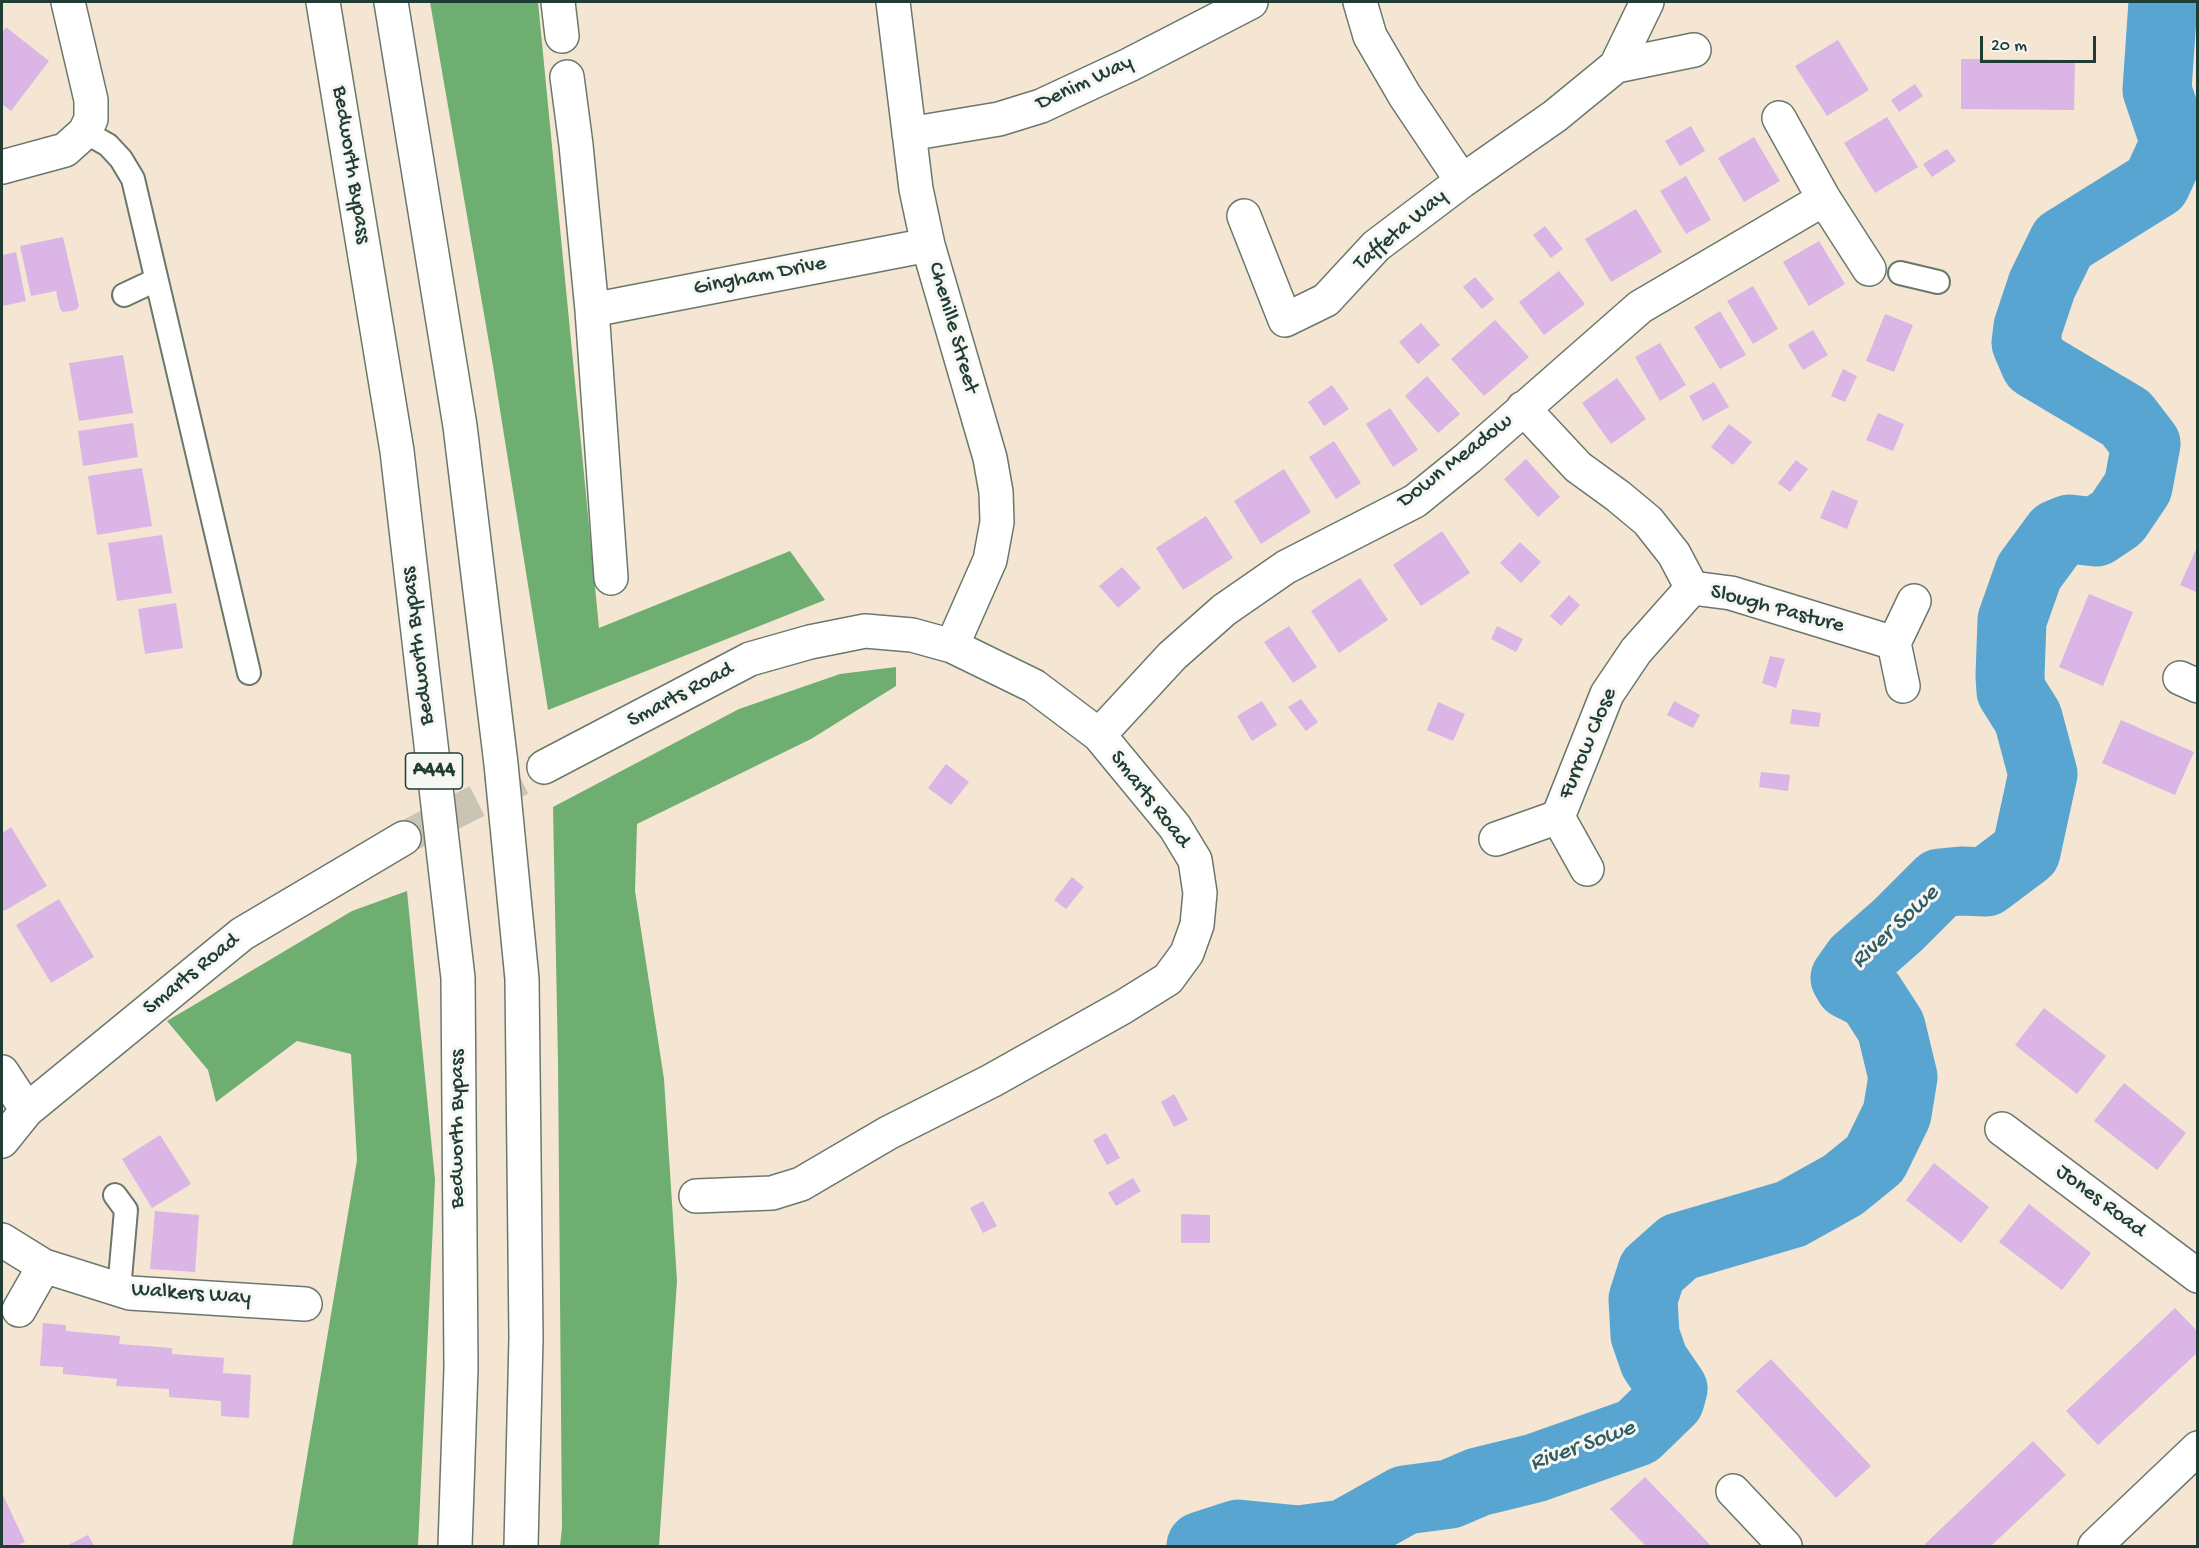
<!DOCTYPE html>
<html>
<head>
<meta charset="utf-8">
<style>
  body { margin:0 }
  #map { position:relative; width:2199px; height:1548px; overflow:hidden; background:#f4e6d3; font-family:"Gochi Hand",sans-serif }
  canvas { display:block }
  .frame { position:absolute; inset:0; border:3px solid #1f3d34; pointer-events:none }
  .scale { position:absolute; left:1980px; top:36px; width:116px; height:27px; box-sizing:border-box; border:3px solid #1f3d34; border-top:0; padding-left:8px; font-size:18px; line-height:21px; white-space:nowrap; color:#1f3d34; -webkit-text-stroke:4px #f6f6f2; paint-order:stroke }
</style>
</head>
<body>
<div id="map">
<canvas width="2199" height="1548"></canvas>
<div class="frame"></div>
<div class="scale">20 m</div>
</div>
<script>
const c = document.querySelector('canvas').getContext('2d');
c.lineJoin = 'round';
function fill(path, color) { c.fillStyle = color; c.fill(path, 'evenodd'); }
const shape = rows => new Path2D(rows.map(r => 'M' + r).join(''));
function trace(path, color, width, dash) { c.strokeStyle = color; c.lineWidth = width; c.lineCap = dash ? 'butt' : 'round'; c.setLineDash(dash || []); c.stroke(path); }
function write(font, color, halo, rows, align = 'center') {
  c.font = font + ' "Gochi Hand",sans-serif'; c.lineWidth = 6; c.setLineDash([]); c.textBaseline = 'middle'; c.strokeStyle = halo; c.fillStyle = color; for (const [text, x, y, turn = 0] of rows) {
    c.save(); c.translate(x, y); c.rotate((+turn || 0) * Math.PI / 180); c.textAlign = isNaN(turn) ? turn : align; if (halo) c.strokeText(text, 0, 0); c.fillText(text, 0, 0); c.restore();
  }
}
fill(shape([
  [430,2,538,2,599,628,790,551,825,600,548,710,493,366],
  [896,667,896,686,811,739,637,824,635,891,664,1079,677,1281,659,1546,560,1546,562,1528,558,1062,553,807,739,709,840,674],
  [407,891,435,1180,418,1546,292,1546,357,1160,351,1054,297,1041,216,1102,208,1070,167,1021,352,911]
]), '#6eae70');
trace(shape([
  [1201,1546,1238,1534,1299,1540,1344,1534,1405,1500,1450,1494,1478,1482,1535,1468,1637,1432,1670,1400,1673,1389,1654,1361,1645,1335,1643,1299,1652,1271,1679,1247,1791,1214,1843,1185,1875,1159,1897,1114,1903,1077,1891,1027,1871,996,1849,985,1845,978,1857,961,1898,925,1940,883,1961,881,1986,882,2026,852,2043,774,2028,718,2011,691,2010,676,2012,620,2029,572,2057,534,2069,529,2096,532,2117,518,2138,487,2146,444,2126,418,2035,364,2026,343,2028,327,2042,285,2063,242,2156,184,2175,143,2157,90,2163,2]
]), '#58a5d1', 69);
fill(shape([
  [6,27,49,61,11,111,2,104,2,33],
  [1838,40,1869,90,1827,116,1795,66],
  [1961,59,2075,60,2074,110,1961,109],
  [1915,84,1923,96,1899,112,1891,100],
  [1887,117,1918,167,1875,193,1844,143],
  [1691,126,1705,151,1680,166,1665,141],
  [1754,137,1780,181,1744,202,1718,158],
  [1947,149,1956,161,1932,177,1923,164],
  [1686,176,1711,220,1686,234,1660,191],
  [1636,209,1662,252,1611,282,1585,239],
  [1545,226,1563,249,1551,258,1533,235],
  [63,237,79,306,76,310,63,312,60,309,56,291,31,296,20,246],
  [1819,241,1845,284,1809,306,1783,262],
  [16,252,26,301,2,306,2,255],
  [1559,271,1585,304,1544,335,1519,302],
  [1475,277,1494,299,1482,309,1463,287],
  [1753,286,1778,329,1753,344,1727,301],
  [1720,311,1746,355,1720,369,1694,327],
  [1885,314,1913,325,1894,372,1866,361],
  [1495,320,1529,357,1484,396,1451,359],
  [1421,323,1440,345,1418,364,1399,342],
  [1813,330,1828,355,1803,370,1788,345],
  [1660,343,1686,385,1660,401,1635,357],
  [123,355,133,413,79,421,69,363],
  [1843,369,1857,376,1845,402,1831,396],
  [1427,376,1460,414,1438,433,1405,396],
  [1617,378,1646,419,1611,444,1582,403],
  [1714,382,1729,407,1703,421,1689,396],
  [1332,385,1349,409,1324,426,1308,402],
  [1390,408,1418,450,1393,467,1366,424],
  [1878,413,1904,424,1893,451,1866,440],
  [133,423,138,457,83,466,78,431],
  [1729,424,1752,442,1733,465,1711,447],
  [1334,441,1361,483,1336,499,1309,457],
  [1526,459,1560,497,1538,517,1504,479],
  [1796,460,1808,469,1790,492,1778,483],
  [142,468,152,526,97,535,88,476],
  [1284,469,1311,512,1261,544,1234,501],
  [1832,490,1858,501,1847,529,1820,518],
  [1206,516,1233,558,1183,590,1156,548],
  [1442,531,1470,573,1421,606,1393,565],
  [162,535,172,593,117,601,108,543],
  [1520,542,1541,562,1521,583,1500,563],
  [2198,545,2198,593,2180,585],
  [1122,567,1141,588,1118,608,1099,586],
  [1360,578,1388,620,1339,653,1311,611],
  [2089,594,2133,612,2103,686,2059,667],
  [1569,595,1580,605,1561,626,1550,616],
  [176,603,183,648,145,654,138,609],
  [1289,626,1317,667,1293,683,1264,642],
  [1497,626,1523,639,1516,652,1491,639],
  [1770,656,1785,659,1776,688,1762,683],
  [1301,699,1318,722,1306,731,1288,707],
  [1262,701,1277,725,1252,741,1237,716],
  [1674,701,1700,715,1693,728,1667,715],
  [1438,702,1465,714,1453,741,1427,730],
  [1792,709,1821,713,1819,727,1790,724],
  [2121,720,2194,752,2175,795,2102,763],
  [946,764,969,782,951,805,928,788],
  [1761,772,1790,775,1788,791,1759,787],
  [11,827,47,886,4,911,2,908,2,833],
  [1072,877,1084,887,1066,909,1054,900],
  [59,899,94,957,51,983,16,925],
  [2044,1008,2106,1056,2077,1094,2015,1045],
  [2124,1083,2186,1133,2157,1170,2094,1121],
  [1174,1094,1188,1120,1174,1127,1161,1102],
  [1106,1133,1120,1158,1107,1165,1093,1140],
  [160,1135,191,1184,152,1208,122,1159],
  [1934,1163,1989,1207,1961,1243,1906,1200],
  [1133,1178,1141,1191,1116,1206,1108,1193],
  [983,1201,997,1226,983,1233,970,1208],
  [2029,1204,2091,1253,2062,1290,1999,1242],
  [155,1211,199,1215,195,1272,150,1269],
  [1181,1214,1210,1215,1210,1243,1181,1243],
  [2175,1308,2198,1332,2198,1352,2098,1445,2066,1411],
  [43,1323,66,1325,66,1331,120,1336,119,1344,172,1348,172,1354,224,1358,223,1373,251,1375,249,1418,221,1416,221,1401,169,1397,169,1389,116,1386,117,1379,63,1374,63,1367,40,1366],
  [1771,1359,1871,1466,1836,1498,1736,1391],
  [2033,1441,2066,1475,1991,1546,1927,1546,1925,1544],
  [1645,1477,1697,1531,1711,1546,1646,1546,1635,1535,1610,1509],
  [2,1493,25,1542,16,1546,2,1546],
  [88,1535,94,1546,66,1546]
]), '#dab5e5');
trace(shape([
  [404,838,544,767]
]), '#c9c4b3', 33, [33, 16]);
const service = shape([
  [85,132,108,145,121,159,133,179,249,673],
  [1900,273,1938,282],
  [124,295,156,280],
  [115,1195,126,1210,119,1290]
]);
const minor = shape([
  [558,2,562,36],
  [893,2,916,189,928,245,990,458,996,492,997,522,990,560,952,646],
  [1360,2,1370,36,1405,96,1462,181],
  [1616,66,1694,50],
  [567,77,576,145,592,310,611,578],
  [1779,118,1824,199,1869,269],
  [909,134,999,119,1041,106,1129,65,1251,2],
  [2,167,65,150,85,132,91,119,91,100,68,2],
  [1244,216,1285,320,1326,300,1376,246,1462,181,1555,116,1616,66,1647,2],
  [592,310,928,245],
  [1523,408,1578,467,1618,496,1648,521,1674,554,1692,588,1731,593,1894,643],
  [2180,678,2198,686],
  [1903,686,1894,643,1914,601],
  [1099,735,1172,656,1224,610,1286,567,1415,501,1468,458,1640,307,1824,199],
  [544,767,750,659,810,642,865,631,912,635,952,646,1034,686,1099,735,1175,827,1195,860,1200,893,1197,925,1187,953,1168,979,1123,1007,991,1081,888,1133,801,1184,772,1193,696,1196],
  [1496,839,1558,817],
  [1587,869,1558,817,1607,694,1636,651,1692,588],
  [2,1072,27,1110],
  [2002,1129,2198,1276],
  [2,1141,27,1110,242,934,404,838],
  [2,1240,44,1266,130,1293,305,1304],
  [19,1310,44,1266],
  [1733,1491,1785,1546],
  [2095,1546,2198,1448]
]);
const trunk = shape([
  [323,2,397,451,458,978,461,1368,455,1546],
  [391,2,460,426,501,764,522,979,526,1338,521,1546]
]);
trace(service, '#6a786c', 26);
trace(minor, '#6a786c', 36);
trace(trunk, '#6a786c', 36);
trace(service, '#fff', 22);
trace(minor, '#fff', 33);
trace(trunk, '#fff', 33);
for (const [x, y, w] of [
  [434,771,57]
]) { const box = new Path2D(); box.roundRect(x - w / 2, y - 18, w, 36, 4.5); c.fillStyle = '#f6f6f2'; c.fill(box); trace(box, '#1f3d34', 1.5); }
write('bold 21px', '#1f3d34', null, [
  ["A444",434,771]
]);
write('22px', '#1f3d34', '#f6f6f2', [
  ["Denim Way",1085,84,-25],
  ["Bedworth Bypass",350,165,81],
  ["Taffeta Way",1401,231,-40],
  ["Gingham Drive",760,277,-11],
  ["Chenille Street",952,328,74],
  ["Down Meadow",1456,462,-38],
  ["Slough Pasture",1777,610,15],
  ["Bedworth Bypass",419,646,-97],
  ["Smarts Road",681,696,-28],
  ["Furrow Close",1589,744,-67],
  ["Smarts Road",1149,800,52],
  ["Smarts Road",192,975,-39],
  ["Bedworth Bypass",459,1129,-90],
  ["Jones Road",2100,1202,37],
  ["Walkers Way",191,1295,4]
]);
write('italic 24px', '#305c63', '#f6f6f2', [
  ["River Sowe",1896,928,-43],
  ["River Sowe",1583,1447,-20]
]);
</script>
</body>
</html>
